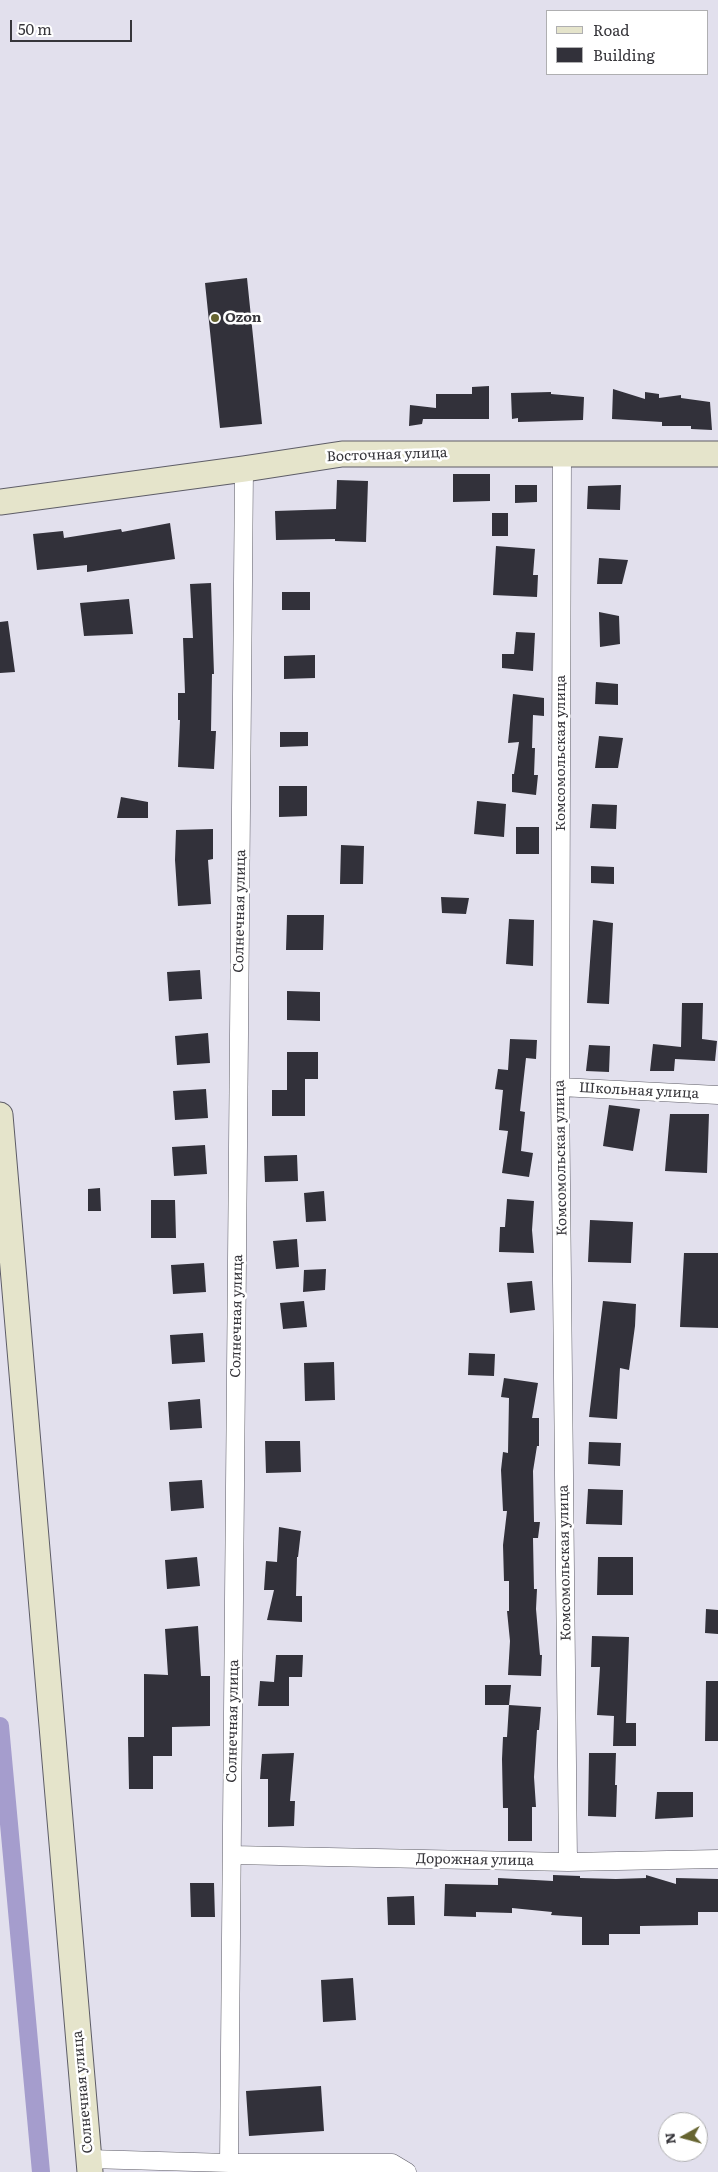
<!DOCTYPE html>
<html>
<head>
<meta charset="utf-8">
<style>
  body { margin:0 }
  #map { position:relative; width:718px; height:2172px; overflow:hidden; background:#e2e0ed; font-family:Literata,serif }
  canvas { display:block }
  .legend { position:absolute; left:546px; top:10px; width:162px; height:65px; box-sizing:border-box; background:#fff; border:1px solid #afafb1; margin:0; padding:6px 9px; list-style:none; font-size:15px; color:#37363b }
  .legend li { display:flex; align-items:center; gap:10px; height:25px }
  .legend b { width:25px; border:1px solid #afafb1 }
  .north { position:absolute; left:658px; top:2112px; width:50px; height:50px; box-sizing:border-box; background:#fff; border:1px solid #afafb1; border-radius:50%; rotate:263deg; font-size:14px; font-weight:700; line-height:20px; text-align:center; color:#37363b }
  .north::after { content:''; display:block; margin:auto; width:18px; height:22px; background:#666430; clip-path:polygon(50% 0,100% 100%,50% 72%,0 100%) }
  .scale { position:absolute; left:10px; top:20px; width:122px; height:22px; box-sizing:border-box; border:2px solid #37363b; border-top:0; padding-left:6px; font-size:15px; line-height:18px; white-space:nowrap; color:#37363b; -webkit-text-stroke:4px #fff; paint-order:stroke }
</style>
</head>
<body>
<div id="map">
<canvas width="718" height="2172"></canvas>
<ul class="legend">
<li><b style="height:6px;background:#e5e4cb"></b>Road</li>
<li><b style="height:14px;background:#32313a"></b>Building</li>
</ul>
<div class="north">N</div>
<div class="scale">50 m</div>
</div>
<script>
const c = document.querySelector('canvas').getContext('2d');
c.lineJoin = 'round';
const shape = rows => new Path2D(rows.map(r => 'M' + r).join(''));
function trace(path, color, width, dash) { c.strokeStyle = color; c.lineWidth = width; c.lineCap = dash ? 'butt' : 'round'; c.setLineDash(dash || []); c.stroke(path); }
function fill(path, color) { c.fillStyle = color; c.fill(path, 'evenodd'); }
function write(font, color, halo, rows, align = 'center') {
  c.font = font + ' Literata,serif'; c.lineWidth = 5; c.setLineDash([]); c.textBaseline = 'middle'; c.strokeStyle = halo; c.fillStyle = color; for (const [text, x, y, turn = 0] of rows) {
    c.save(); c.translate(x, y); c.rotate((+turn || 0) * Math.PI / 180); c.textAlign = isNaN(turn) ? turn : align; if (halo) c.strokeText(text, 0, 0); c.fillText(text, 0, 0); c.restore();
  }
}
trace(shape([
  [0,1726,41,2172]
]), '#a59dcd', 18);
fill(shape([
  [247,278,262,424,220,428,205,283],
  [489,386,489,419,423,419,422,424,409,426,410,405,436,408,436,394,472,394,472,387],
  [613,389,645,399,645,392,659,394,659,398,681,395,681,398,710,402,712,430,691,429,691,426,662,426,662,422,612,419],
  [551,392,551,394,584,397,583,420,518,422,518,418,512,419,511,393],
  [453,474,490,474,490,501,453,502],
  [337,480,368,481,366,542,335,541,335,539,276,540,275,511,336,509],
  [515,485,537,485,537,502,515,503],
  [621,485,620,510,587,509,588,486],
  [492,513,508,513,508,536,492,536],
  [170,523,175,559,87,572,87,565,37,570,33,534,63,531,64,538,121,529,122,532],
  [496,546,535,549,533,575,538,575,537,597,493,595],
  [599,558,628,560,622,584,597,584],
  [211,583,214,674,212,674,211,731,216,731,214,769,178,767,180,720,178,720,178,693,185,693,183,638,193,638,190,584],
  [282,592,310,592,310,610,282,610],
  [129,599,133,634,84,636,80,603],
  [599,612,619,616,620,644,600,647],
  [8,621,15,672,0,673,0,622],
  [516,632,535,633,533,671,502,668,502,654,514,654],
  [315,655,315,678,284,679,284,656],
  [596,682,618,684,618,705,595,704],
  [513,694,544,698,544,716,533,715,532,748,535,748,534,775,538,775,536,795,512,792,512,774,514,774,519,742,508,743],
  [280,732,308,732,308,746,280,747],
  [599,736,623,738,618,768,595,768],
  [279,786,307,786,307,816,279,817],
  [121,797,148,802,148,818,117,818],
  [477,801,506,804,504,837,474,834],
  [592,804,617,805,616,829,590,828],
  [516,827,539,827,539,854,516,854],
  [213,829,213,859,208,860,211,904,178,906,175,860,176,830],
  [341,845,364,846,363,884,340,884],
  [591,866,614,867,614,884,591,883],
  [441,897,469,898,466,914,442,913],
  [287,915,324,915,323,950,286,950],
  [509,919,534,920,533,966,506,964],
  [593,920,613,923,609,1004,587,1003],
  [200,970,202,999,169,1001,167,972],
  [287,991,320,992,320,1021,287,1020],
  [682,1003,703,1003,702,1039,717,1041,715,1061,675,1059,674,1071,650,1071,653,1044,681,1047],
  [208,1033,210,1063,177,1065,175,1036],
  [510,1039,537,1040,536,1059,526,1058,520,1111,525,1112,521,1151,533,1153,529,1177,502,1173,508,1131,499,1130,503,1090,495,1089,498,1069,508,1070],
  [589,1045,610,1046,609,1072,586,1071],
  [287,1052,318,1052,318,1079,305,1079,305,1116,272,1116,272,1090,287,1090],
  [206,1089,208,1118,175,1120,173,1091],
  [609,1105,640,1109,633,1151,603,1146],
  [670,1114,709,1114,707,1173,665,1171],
  [205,1145,207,1174,174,1176,172,1147],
  [297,1155,298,1181,265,1182,264,1156],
  [100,1188,101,1211,88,1211,88,1189],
  [324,1191,326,1221,306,1222,304,1193],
  [507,1199,534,1201,532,1230,534,1253,499,1252,500,1227,505,1227],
  [151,1200,175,1200,176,1238,151,1238],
  [590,1220,633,1222,631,1263,588,1262],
  [297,1239,299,1267,276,1269,273,1241],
  [684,1253,718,1253,718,1328,680,1327],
  [204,1263,206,1292,173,1294,171,1265],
  [326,1269,325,1290,303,1292,304,1270],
  [532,1281,535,1310,510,1313,507,1283],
  [304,1301,307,1327,283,1329,280,1303],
  [603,1301,636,1304,635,1326,629,1370,620,1368,617,1419,589,1417],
  [203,1333,205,1362,172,1364,170,1335],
  [469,1353,495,1354,494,1376,468,1375],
  [334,1362,335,1400,305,1401,304,1363],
  [504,1378,538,1383,532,1418,539,1418,539,1446,537,1446,533,1471,534,1522,540,1522,538,1538,533,1538,534,1589,537,1589,536,1609,540,1655,542,1655,541,1676,508,1675,510,1641,507,1611,509,1611,509,1581,504,1581,503,1545,507,1511,503,1511,501,1470,503,1452,508,1453,509,1398,501,1397],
  [200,1399,202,1428,170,1430,168,1402],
  [265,1441,300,1441,301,1472,266,1473],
  [589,1442,621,1443,620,1466,588,1464],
  [202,1480,204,1508,171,1511,169,1482],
  [588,1489,623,1490,622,1525,586,1524],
  [279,1527,301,1531,298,1557,297,1557,296,1596,302,1596,302,1622,267,1620,274,1590,264,1590,266,1561,277,1562],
  [197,1557,200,1586,167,1589,165,1560],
  [598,1557,633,1557,633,1595,597,1595],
  [706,1609,718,1610,718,1634,705,1633],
  [198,1626,201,1676,210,1676,210,1726,172,1727,172,1756,153,1756,153,1789,129,1789,128,1737,144,1737,144,1674,168,1675,165,1629],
  [592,1636,629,1637,626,1723,636,1723,636,1746,613,1746,614,1716,597,1715,600,1667,591,1667],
  [276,1655,303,1655,302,1677,289,1677,289,1706,258,1706,260,1681,274,1682],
  [706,1681,718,1681,718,1741,705,1741],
  [485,1685,511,1685,509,1705,485,1705],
  [509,1705,541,1707,539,1730,537,1730,534,1777,536,1807,532,1807,532,1841,508,1841,508,1808,503,1808,502,1759,503,1737,507,1737],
  [294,1753,290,1801,295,1801,294,1826,268,1827,268,1779,260,1779,262,1754],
  [589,1753,616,1753,615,1785,617,1785,616,1817,588,1816],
  [657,1792,693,1792,693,1817,655,1819],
  [553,1875,580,1876,580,1878,616,1879,646,1878,646,1875,676,1884,676,1878,718,1879,718,1912,698,1912,698,1925,640,1926,640,1934,609,1934,609,1945,582,1945,582,1917,551,1915,552,1912,512,1908,512,1913,476,1912,476,1917,444,1916,445,1884,498,1885,498,1878,553,1881],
  [190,1883,214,1883,215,1917,191,1917],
  [414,1896,415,1925,388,1925,387,1897],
  [353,1978,356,2020,323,2022,321,1980],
  [321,2086,324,2131,249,2136,246,2091]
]), '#32313a');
const street = shape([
  [562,454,560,1087,568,1862],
  [560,1087,718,1095],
  [232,1855,568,1862,718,1859],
  [89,2159,229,2163,392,2163,407,2172],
  [229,2163,244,469]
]);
const secondary = shape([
  [0,502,244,469,342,454,718,454],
  [0,1115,90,2172]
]);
trace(street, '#5e5d67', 19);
trace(secondary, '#5e5d67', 27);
trace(street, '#fff', 18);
trace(secondary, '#e5e4cb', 25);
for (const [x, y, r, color] of [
  [215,318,5,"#666430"]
]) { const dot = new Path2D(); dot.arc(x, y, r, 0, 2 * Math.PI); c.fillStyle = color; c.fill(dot); trace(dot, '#fff', 2); }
write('bold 14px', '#37363b', '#fff', [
  ["Ozon",225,318]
], 'left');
write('14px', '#37363b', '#fff', [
  ["Восточная улица",387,455,-2],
  ["Комсомольская улица",561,753,-90],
  ["Солнечная улица",240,911,-89],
  ["Школьная улица",639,1091,3],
  ["Комсомольская улица",561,1158,-91],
  ["Солнечная улица",237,1316,-89],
  ["Комсомольская улица",565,1563,-91],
  ["Солнечная улица",233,1721,-89],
  ["Дорожная улица",475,1860,1],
  ["Солнечная улица",83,2092,-95]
]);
</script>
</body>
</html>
